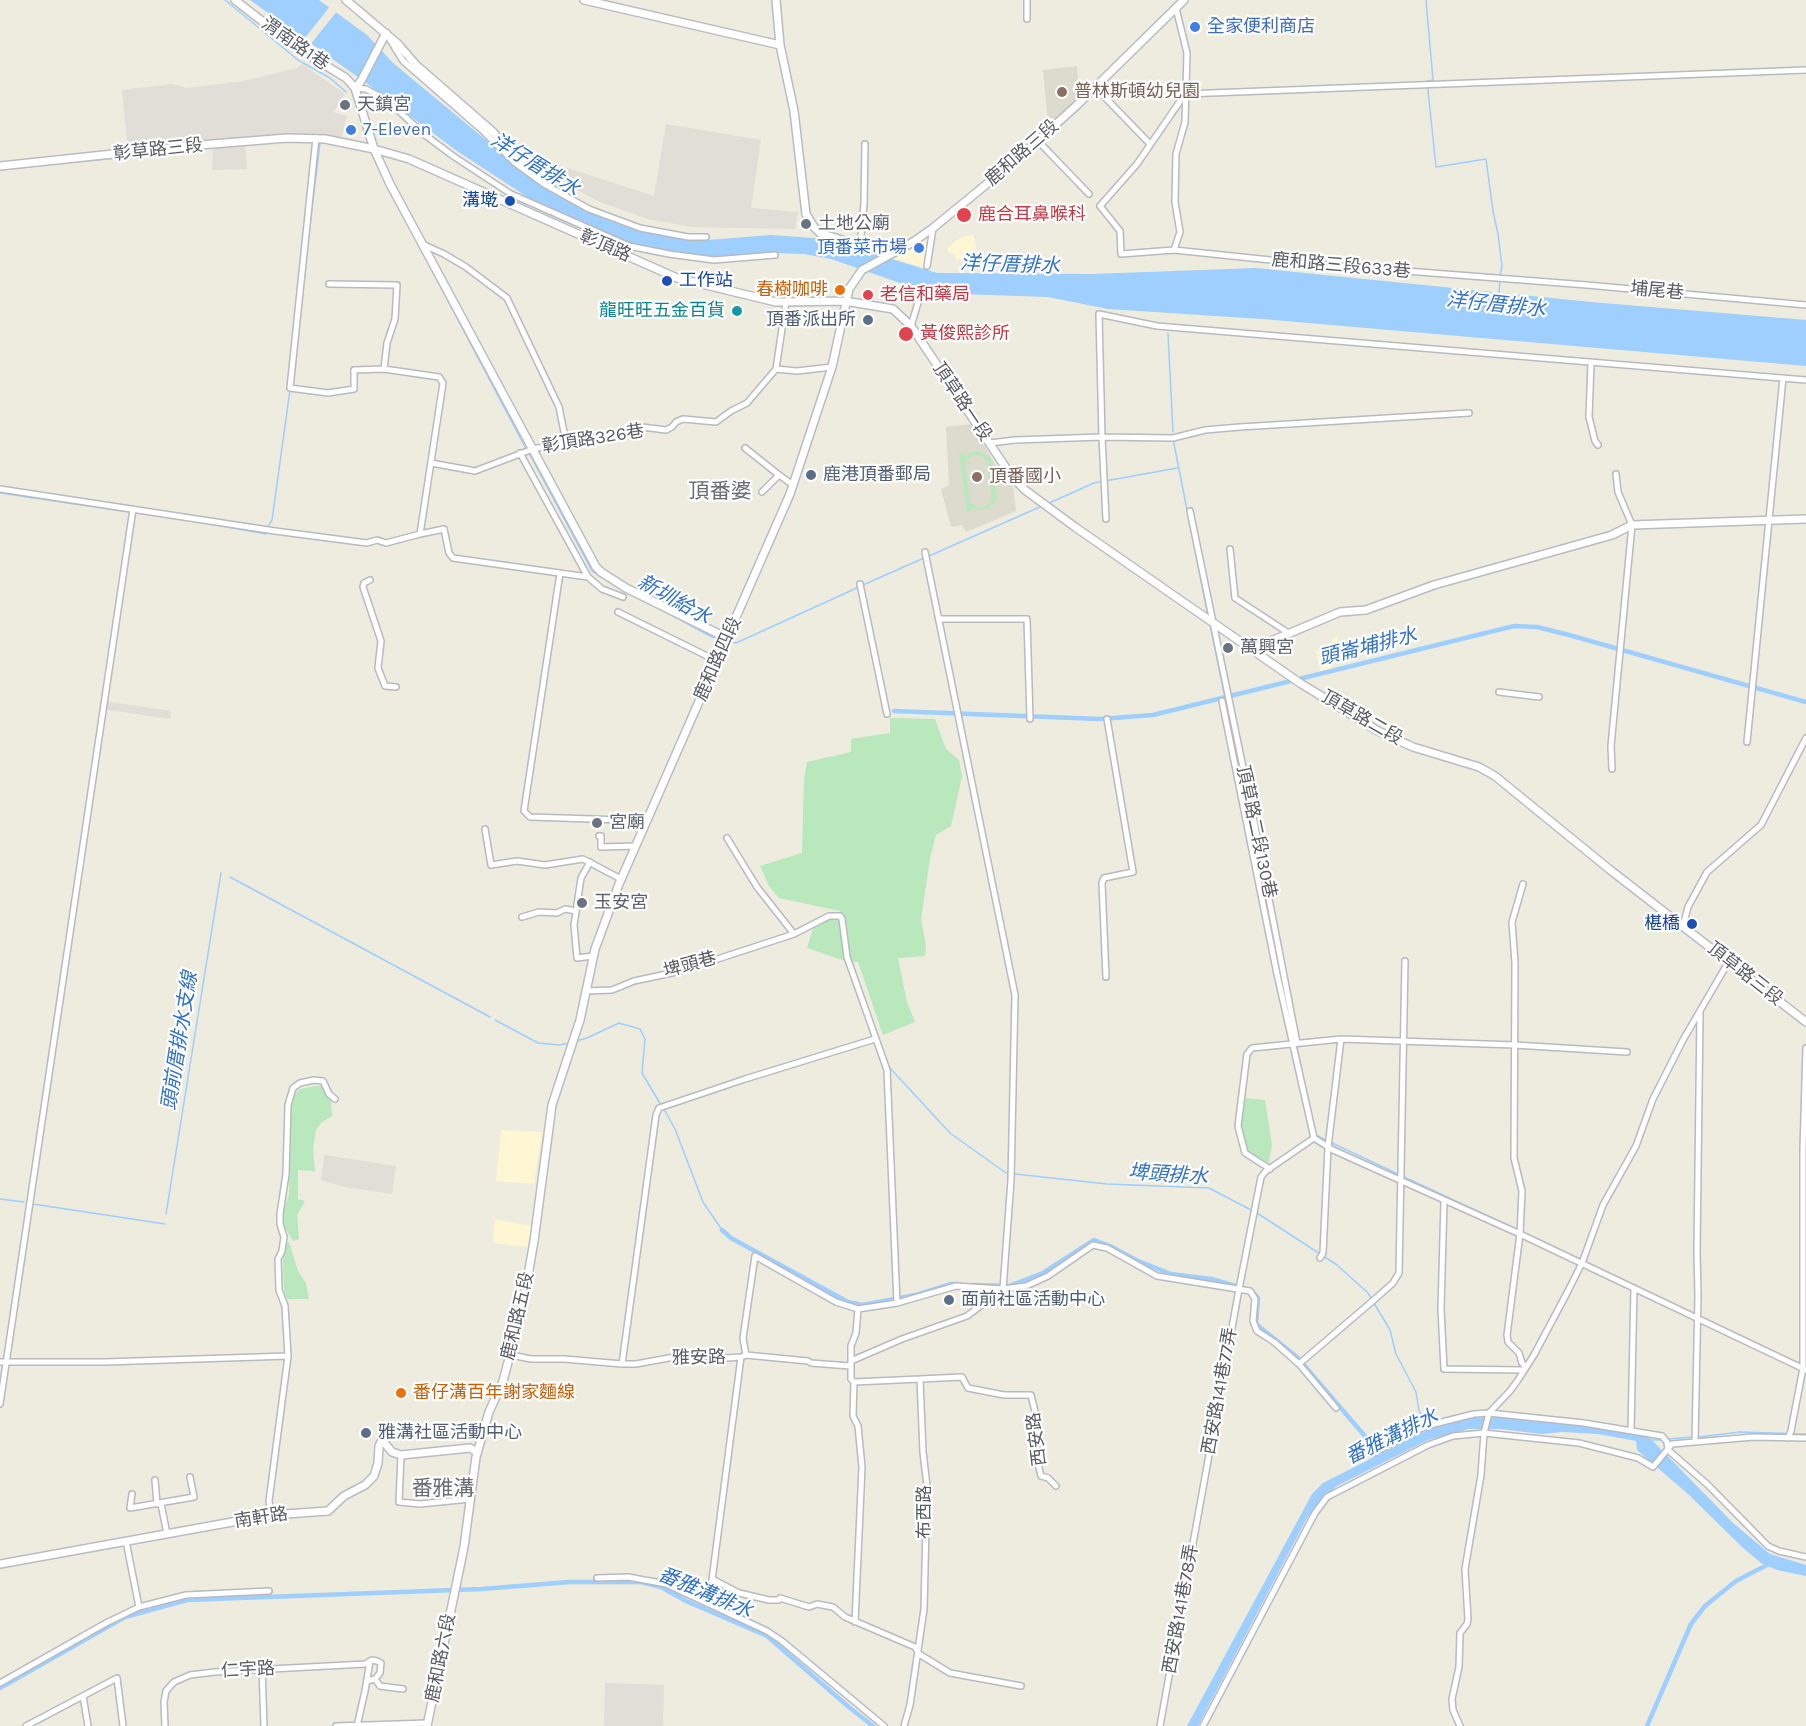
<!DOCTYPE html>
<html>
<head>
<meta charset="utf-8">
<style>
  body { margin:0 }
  canvas { display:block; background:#eeebdf }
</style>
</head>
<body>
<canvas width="1806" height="1726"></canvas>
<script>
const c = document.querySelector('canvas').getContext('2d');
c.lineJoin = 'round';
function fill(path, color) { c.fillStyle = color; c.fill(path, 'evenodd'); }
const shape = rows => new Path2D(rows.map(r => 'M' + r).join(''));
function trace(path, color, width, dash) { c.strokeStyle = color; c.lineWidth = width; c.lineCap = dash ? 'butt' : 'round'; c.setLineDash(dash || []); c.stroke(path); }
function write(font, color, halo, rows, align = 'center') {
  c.font = font + ' Karla,"Noto Sans TC",sans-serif'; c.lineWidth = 4.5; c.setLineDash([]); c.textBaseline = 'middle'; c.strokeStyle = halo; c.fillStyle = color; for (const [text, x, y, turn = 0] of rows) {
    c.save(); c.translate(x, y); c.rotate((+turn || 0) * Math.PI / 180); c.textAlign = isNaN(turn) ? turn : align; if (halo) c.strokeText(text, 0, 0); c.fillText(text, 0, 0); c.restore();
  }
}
fill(shape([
  [973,234,980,264,970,265,967,258,956,260,954,253,950,254,947,249,958,239],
  [927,239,923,267,896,259,897,256],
  [1337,635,1339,655,1330,659,1331,669,1321,674,1316,650,1325,650],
  [501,1130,542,1132,534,1184,496,1181],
  [495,1219,531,1226,528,1247,493,1243]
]), '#fff7d3');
fill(shape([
  [302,64,345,94,333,112,347,116,341,139,316,138,128,153,122,90,172,84,186,88,244,81,297,68],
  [666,124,761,140,751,208,798,212,795,229,692,227,648,219,600,202,552,177,517,155,518,152,654,196],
  [245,145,247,169,212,170,213,148],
  [104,701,171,711,170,719,102,709],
  [324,1155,396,1166,392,1194,345,1187,321,1180],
  [605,1683,664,1685,663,1726,604,1726]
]), '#e0ded7');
fill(shape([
  [1077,66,1079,99,1048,124,1043,70],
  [971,424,997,467,1013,486,1016,511,966,532,962,525,951,527,941,489,949,485,946,427]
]), '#dddace');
fill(shape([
  [978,451,991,458,997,500,988,508,978,510,972,508,972,511,967,512,959,454,963,453,964,456,973,452],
  [972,455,979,455,986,459,992,498,988,505,982,507,977,507,970,502,965,462],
  [890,718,935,719,946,749,959,760,962,777,951,826,936,835,930,859,921,919,926,945,925,956,898,958,907,1002,915,1022,883,1035,858,962,845,961,807,948,813,929,830,919,839,920,840,911,779,898,769,886,760,866,802,853,804,780,807,762,851,752,851,739,890,733],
  [315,1086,324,1086,331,1100,332,1116,322,1122,316,1130,313,1150,315,1171,298,1170,298,1199,305,1201,297,1215,299,1239,293,1241,283,1224,284,1210,289,1195,290,1117,293,1096,300,1089],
  [1243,1098,1265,1100,1272,1145,1269,1163,1245,1150,1240,1132],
  [289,1242,298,1271,306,1283,309,1299,287,1299,284,1290,283,1260,286,1243]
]), '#b8e8bb');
fill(shape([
  [250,0,319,0,367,35,393,63,515,164,589,209,696,241,771,235,827,239,937,273,1092,274,1256,268,1591,302,1806,320,1806,366,1262,319,1108,309,1048,297,929,293,831,259,804,254,776,253,724,259,669,254,630,245,535,202,457,151,369,85],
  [1502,1417,1592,1427,1635,1434,1650,1438,1733,1523,1770,1554,1806,1565,1806,1576,1777,1570,1761,1563,1742,1547,1688,1494,1637,1450,1636,1441,1598,1434,1562,1432,1542,1434,1501,1429,1469,1429,1428,1440,1337,1486,1323,1498,1307,1518,1198,1726,1187,1726,1312,1494,1323,1483,1433,1427,1469,1418]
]), '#9ecfff');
fill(shape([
  [331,5,338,10,310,45,304,39]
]), '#eeebdf');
trace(shape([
  [225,0,298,60,330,78,346,92],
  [1426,0,1433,80,1427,81,1436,167,1486,159,1493,211,1498,234,1502,266,1500,275],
  [42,165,181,152],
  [408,225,526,449],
  [305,266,320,143],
  [1499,293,1500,280],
  [1168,333,1173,432],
  [1173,439,1208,616],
  [529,453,592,571,602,577],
  [0,493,129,512],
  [1047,504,1094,483,1177,468],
  [134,512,171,518],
  [205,523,266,534,266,531],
  [268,527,272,520,290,390],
  [929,556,1042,506],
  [863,585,924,558],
  [664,611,712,637,724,640],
  [1210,624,1278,957],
  [729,641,736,643,859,587],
  [230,877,490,1017],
  [495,1020,538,1043,559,1045,569,1043],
  [576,1041,587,1038,619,1023,640,1029,645,1039,642,1073,661,1105],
  [1296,1044,1302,1072],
  [890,1068,950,1133,1006,1173,1107,1184,1209,1188,1253,1211],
  [664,1109,675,1129,703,1202,722,1230],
  [1316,1135,1327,1141],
  [1332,1143,1398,1174],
  [1402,1176,1518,1230],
  [0,1199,24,1202],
  [33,1204,165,1224],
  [1257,1213,1337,1265,1368,1293,1390,1330,1396,1354,1416,1392,1419,1411,1426,1423],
  [166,1214,221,873],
  [1698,1437,1740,1432,1806,1434],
  [1668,1439,1693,1437],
  [1650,1440,1663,1440]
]), '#9ecfff', 1.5);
trace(shape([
  [894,711,1100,719,1153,715,1514,626,1537,627,1569,635,1806,702],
  [722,1230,731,1238,848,1302,862,1305,916,1295,951,1284,958,1284],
  [973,1285,1009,1286,1043,1273,1094,1240,1110,1246,1136,1260,1171,1274,1211,1279,1243,1288],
  [1251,1290,1258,1298,1256,1324,1297,1357,1370,1442,1376,1455],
  [0,1688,125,1617,187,1600,482,1589,569,1582,641,1582,661,1587,686,1601,767,1636,850,1708,873,1726],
  [1647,1726,1691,1624,1705,1606,1736,1581,1771,1563]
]), '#9ecfff', 4.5);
const street = shape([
  [1027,0,1027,19],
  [390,40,403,61,482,130,515,163,544,184,589,209,640,228,688,237,706,237],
  [1806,70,1185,94,1137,164,1100,206,1120,231,1121,254,1174,250,1290,262,1587,285,1806,305],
  [1095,87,1150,144],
  [355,88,366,89,388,101,425,135,453,156,511,194,629,246,669,254,714,260,775,255],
  [1038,141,1089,194],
  [422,244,444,254,466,267,507,298,559,407,566,442],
  [860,246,864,204,865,144],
  [1174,250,1180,232,1175,202,1176,154,1185,122,1187,53,1176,8],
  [927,266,933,228],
  [329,284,397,285,395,319,387,343,384,369],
  [911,326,920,296],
  [1591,363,1589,417,1595,441,1598,445],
  [776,369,797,371,832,367],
  [990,443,1015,440,1102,437,1173,438,1205,430,1240,427,1469,413],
  [745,448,779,475],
  [520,453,588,577],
  [431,463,475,471,533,449,566,442,623,434,642,427,666,430,672,427,676,422,683,419,716,422,731,411,747,403,776,369,786,302],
  [0,489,275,531,367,543,377,540,386,543,420,534,443,383,439,377,384,369,354,370,354,389,328,393,290,388,316,138],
  [762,492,779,475,793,485],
  [1190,511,1251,806,1297,1043],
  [1106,519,1102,437,1099,314,1157,326,1806,380],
  [420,534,444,529,449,553,453,558,588,577,602,589,623,597],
  [1230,549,1235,598,1290,634],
  [560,573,524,811,530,817,623,820,643,831],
  [370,580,364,583,363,587,381,641,378,668,385,686,396,687],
  [860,584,887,714],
  [618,612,717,661],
  [939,619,1027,619,1030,719],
  [1499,692,1539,697],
  [1222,701,1277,974,1314,1138,1333,1150,1520,1234,1806,1370],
  [1747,742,1783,378],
  [1612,769,1611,746,1632,525,1618,492,1616,474],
  [485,829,491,865,517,861,545,865,583,859,621,879],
  [599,836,601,836,601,847,636,846],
  [727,838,757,887,794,934,829,916,840,916,842,919,847,957,887,1070,897,1303],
  [590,862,581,878,574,925,577,958,593,956],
  [1523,884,1512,922,1515,963,1514,1158,1522,1191,1520,1234,1507,1335,1508,1342,1519,1353,1522,1363,1526,1367],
  [522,917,539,912,557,913,565,909,576,911],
  [1683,926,1688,907,1707,872,1761,825,1806,738],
  [1106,977,1102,883,1104,878,1133,872,1107,719],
  [586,991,612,990,634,981,681,971,794,934],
  [1270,1169,1245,1153,1238,1126,1247,1054,1252,1048,1341,1039,1515,1045,1627,1052],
  [1444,1201,1441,1309,1444,1369,1523,1370],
  [1320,1258,1323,1253,1328,1147,1341,1039],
  [858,1309,856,1333,851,1346,851,1379,854,1382,920,1379,923,1452,927,1486,924,1609,910,1705,904,1726],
  [511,1355,531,1359,564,1359,622,1364,636,1364,685,1355,727,1358,741,1357,746,1355,808,1361,811,1363,850,1366],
  [746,1355,743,1338,755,1256,836,1302,858,1309,897,1303,956,1286,1003,1289,1026,1286,1048,1276,1093,1245,1107,1248,1157,1276,1250,1291,1255,1299,1253,1321,1257,1331,1274,1342,1299,1364,1336,1408],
  [851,1361,902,1339,967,1316,1003,1289,1011,1180,1015,995,925,552],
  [0,1362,105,1362,288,1356],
  [622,1364,656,1115,659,1108,745,1079,875,1039],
  [1299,1364,1375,1299,1393,1283,1399,1273,1405,961],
  [920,1379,962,1377,968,1388,1004,1395,1031,1395,1039,1428,1036,1436,1037,1459,1041,1476,1048,1478,1056,1486],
  [854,1382,853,1416,858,1426,862,1467,855,1622],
  [0,1404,133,509],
  [1631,1430,1634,1288],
  [1788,1438,1791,1431,1803,1368,1803,1149,1806,1048],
  [1695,1441,1698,1296,1697,1250,1700,1013],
  [1371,1454,1426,1426,1474,1414,1489,1413,1584,1423,1662,1436,1667,1442,1668,1450,1708,1485,1768,1546,1779,1551,1806,1557],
  [401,1455,399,1502,420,1504,470,1499],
  [155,1480,157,1504],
  [132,1494,130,1508,194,1497,190,1477],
  [161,1504,167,1534],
  [271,1515,269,1501,288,1356,285,1306,279,1290,278,1259,282,1251,284,1237,280,1224,280,1214,286,1174,288,1105,293,1088,300,1083,314,1080,323,1081,329,1094,335,1099],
  [126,1541,139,1607],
  [597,1578,628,1577,666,1584,767,1631,782,1641,884,1726],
  [712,1579,739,1593,769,1600,779,1600,780,1598,809,1607,817,1604,833,1607,845,1617,915,1647,919,1654,950,1673,1021,1686],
  [709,1603,741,1357],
  [262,1669,264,1726],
  [375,1679,380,1686,403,1689],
  [0,1683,106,1623,139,1607,186,1595,269,1591],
  [83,1696,88,1726],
  [26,1726,117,1678,123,1726],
  [165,1726,164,1702,166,1691,174,1682,190,1675,215,1672,365,1664,372,1660,377,1661,381,1663,380,1673,375,1679,367,1681],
  [336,1726,428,1723],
  [357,1726,365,1691,370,1661],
  [1160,1726,1239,1289,1261,1177,1266,1171,1314,1138],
  [1203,1726,1315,1513,1327,1497,1428,1445,1453,1436,1484,1433,1579,1443,1638,1458,1653,1467,1672,1444,1753,1437,1806,1438],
  [1460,1726,1453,1710,1452,1699,1459,1667,1460,1633,1467,1624,1468,1619,1465,1569,1481,1475,1484,1433,1489,1413,1510,1391,1518,1380,1534,1355,1568,1291,1582,1263,1603,1205,1636,1146,1653,1099,1683,1040,1729,961]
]);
const secondary = shape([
  [235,0,294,46,346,78,355,88,374,149,390,184,596,567,601,572,626,588,727,638],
  [346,0,398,44,416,65,493,132,514,155,529,168,552,181],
  [584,0,780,45],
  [776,0,780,45,794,111,806,214,814,227,820,233,860,246,895,252],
  [355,88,361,81,386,33],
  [0,166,188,146,287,138,325,139,374,149,409,159,677,278,776,302,845,301,893,309,911,326,1010,474,1025,490,1075,527,1300,683,1378,731,1413,747,1479,767,1495,776,1609,869,1806,1022],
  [1252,649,1340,612,1366,610,1434,585,1612,535,1632,525,1806,519],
  [0,1564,271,1515,328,1511,344,1496,365,1485,374,1476,378,1463,379,1446,382,1440,392,1452,401,1455,470,1448,477,1452],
  [427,1726,464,1547,476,1457,489,1412,503,1381,522,1310,534,1241,552,1105,580,1020,595,949,619,884,790,494,832,367,849,289,862,270,913,242,933,228,1021,156,1076,106,1184,0]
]);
trace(street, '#b8bac0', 8);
trace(secondary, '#b8bcc3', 10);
trace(street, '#fff', 5);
trace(secondary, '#fff', 7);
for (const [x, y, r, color] of [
  [1195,27,6,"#3f7fe0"],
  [1062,92,6,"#8d6e63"],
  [345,105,6,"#6b7280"],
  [351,130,6,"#3f7fe0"],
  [510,201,6,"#1a4fb4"],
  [964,215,8,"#e0444e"],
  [806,224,6,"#6b7280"],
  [919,248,6,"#3f7fe0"],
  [667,281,6,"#1a4fb4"],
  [840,290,6,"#e8710a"],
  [868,295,6,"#e0444e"],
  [737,311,6,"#0f9aa8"],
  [868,320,6,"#5c6f8a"],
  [906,334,8,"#e0444e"],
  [811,475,6,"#5c6f8a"],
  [977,477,6,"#8d6e63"],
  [1228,648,6,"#6b7280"],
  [597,823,6,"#6b7280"],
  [582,903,6,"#6b7280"],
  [1692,924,6,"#1a4fb4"],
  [949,1300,6,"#5c6f8a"],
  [401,1393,6,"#e8710a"],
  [366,1433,6,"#5c6f8a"]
]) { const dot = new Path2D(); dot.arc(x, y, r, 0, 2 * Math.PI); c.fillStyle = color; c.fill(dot); trace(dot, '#fff', 2); }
write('18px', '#366cbe', '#fff', [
  ["全家便利商店",1207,27],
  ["7-Eleven",363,130],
  ["頂番菜市場",907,248,"right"]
], 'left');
write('18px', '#585c62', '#fff', [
  ["渭南路1巷",295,44,35],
  ["彰草路三段",158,150,-6],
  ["鹿和路三段",1022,153,-41],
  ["彰頂路",605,246,24],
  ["鹿和路三段633巷",1341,266,5],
  ["埔尾巷",1657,291,5],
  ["頂草路一段",962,402,56],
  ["彰頂路326巷",593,439,-9],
  ["鹿和路四段",718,659,-66],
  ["頂草路二段",1362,718,30],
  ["頂草路二段130巷",1256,832,78],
  ["埤頭巷",690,965,-15],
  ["頂草路三段",1745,974,38],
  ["鹿和路五段",518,1316,-77],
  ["雅安路",699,1358,-1],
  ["西安路141巷77弄",1220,1391,-80],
  ["西安路",1037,1439,-97],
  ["布西路",925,1512,-90],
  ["南軒路",261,1518,-9],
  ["西安路141巷78弄",1181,1609,-80],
  ["鹿和路六段",441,1658,-79],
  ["仁宇路",248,1670,-3]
]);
write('18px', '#785e54', '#fff', [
  ["普林斯頓幼兒園",1074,92],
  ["頂番國小",989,477]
], 'left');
write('18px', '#5b616d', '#fff', [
  ["天鎮宮",357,105],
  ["土地公廟",818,224],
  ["萬興宮",1240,648],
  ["宮廟",609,823],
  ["玉安宮",594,903]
], 'left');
write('18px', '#164399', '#fff', [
  ["溝墘",498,201],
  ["工作站",679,281,"left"],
  ["椹橋",1680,924]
], 'right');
write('18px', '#be3a42', '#fff', [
  ["鹿合耳鼻喉科",978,215],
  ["老信和藥局",880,295],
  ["黃俊熙診所",920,334]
], 'left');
write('18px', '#c56008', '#fff', [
  ["春樹咖啡",828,290],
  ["番仔溝百年謝家麵線",413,1393,"left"]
], 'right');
write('18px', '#0d838f', '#fff', [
  ["龍旺旺五金百貨",725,311]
], 'right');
write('18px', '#4e5e75', '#fff', [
  ["頂番派出所",856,320,"right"],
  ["鹿港頂番郵局",823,475],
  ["面前社區活動中心",961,1300],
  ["雅溝社區活動中心",378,1433]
], 'left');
write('italic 20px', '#3272c6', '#fff', [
  ["洋仔厝排水",535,165,32],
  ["洋仔厝排水",1010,265,2],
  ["洋仔厝排水",1496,305,6],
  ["新圳給水",674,600,29],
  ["頭崙埔排水",1368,647,-14],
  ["頭前厝排水支線",180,1041,-81],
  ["埤頭排水",1168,1175,4],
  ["番雅溝排水",1392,1437,-26],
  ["番雅溝排水",705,1593,23]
]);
write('21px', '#696e74', '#fff', [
  ["頂番婆",720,492],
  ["番雅溝",443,1489]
]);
</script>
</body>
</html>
